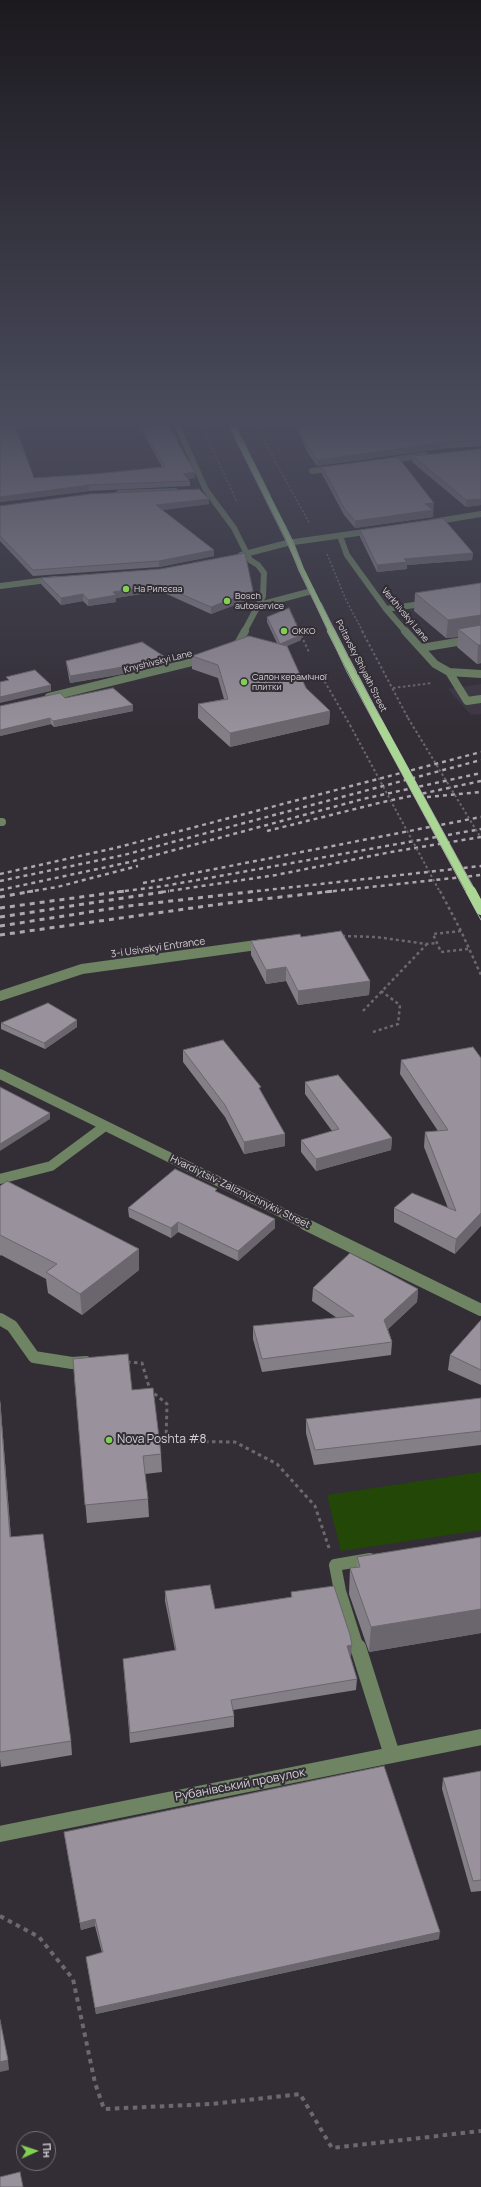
<!DOCTYPE html>
<html>
<head>
<meta charset="utf-8">
<style>
  body { margin:0 }
  #map { position:relative; width:481px; height:2187px; overflow:hidden; background:#332e36; font-family:Manrope,sans-serif }
  canvas { display:block }
  .north { position:absolute; left:16px; top:2131px; width:40px; height:40px; box-sizing:border-box; background:#332e36; border:1px solid #736f76; border-radius:50%; rotate:87deg; font-size:11px; font-weight:700; line-height:16px; text-align:center; color:#d4d1d6 }
  .north::after { content:''; display:block; margin:auto; width:14px; height:18px; background:#81d051; clip-path:polygon(50% 0,100% 100%,50% 72%,0 100%) }
</style>
</head>
<body>
<div id="map">
<canvas width="481" height="2187"></canvas>
<div class="north">Пн</div>
</div>
<script>
const c = document.querySelector('canvas').getContext('2d');
c.lineJoin = 'round';
function fill(path, color) { c.fillStyle = color; c.fill(path, 'evenodd'); }
const shape = rows => new Path2D(rows.map(r => 'M' + r).join(''));
function trace(path, color, width, dash) { c.strokeStyle = color; c.lineWidth = width; c.lineCap = dash ? 'butt' : 'round'; c.setLineDash(dash || []); c.stroke(path); }
function write(font, color, halo, rows, align = 'center') {
  c.font = font + ' Manrope,sans-serif'; c.lineWidth = 4; c.setLineDash([]); c.textBaseline = 'middle'; c.strokeStyle = halo; c.fillStyle = color; for (const [text, x, y, turn = 0] of rows) {
    c.save(); c.translate(x, y); c.rotate((+turn || 0) * Math.PI / 180); c.textAlign = isNaN(turn) ? turn : align; if (halo) c.strokeText(text, 0, 0); c.fillText(text, 0, 0); c.restore();
  }
}
fill(shape([
  [481,684,481,714,471,715,448,689]
]), '#3d3542');
fill(shape([
  [481,1472,481,1530,341,1551,327,1495]
]), '#224707');
trace(shape([
  [202,426,237,502],
  [256,426,310,524],
  [327,554,346,600,363,632],
  [292,615,300,632]
]), '#6c686f', 1.5, [2, 2]);
trace(shape([
  [299,631,309,652],
  [362,631,408,718],
  [322,677,350,725],
  [393,688,432,683]
]), '#6c686f', 2, [2.5, 2.5]);
trace(shape([
  [342,936,376,937,427,944,437,943],
  [468,949,441,952,433,934,461,931,481,975],
  [363,1011,427,944],
  [373,1032,398,1024,400,1005,381,991]
]), '#6c686f', 2.5, [3, 3]);
trace(shape([
  [127,1362,142,1363,150,1390,167,1404,166,1441],
  [156,1441,235,1442,277,1464,315,1506,329,1548]
]), '#6c686f', 3, [3.5, 3.5]);
trace(shape([
  [0,1916,39,1937,73,1979,95,2083,104,2109,211,2104,300,2094,332,2148,481,2131]
]), '#6c686f', 4, [4.5, 4.5]);
trace(shape([
  [177,426,206,490,234,528,250,560,258,565,264,573,263,596,244,632],
  [387,461,425,455],
  [312,471,336,468],
  [119,493,175,491],
  [432,522,481,514],
  [340,536,347,555,386,609,406,632],
  [241,555,287,543,372,531],
  [0,586,55,579],
  [259,605,312,591],
  [386,609,428,603]
]), '#6e8463', 6);
trace(shape([
  [405,631,435,664,449,672,481,674],
  [232,648,239,642,245,631],
  [421,648,481,638],
  [449,672,467,701,481,699],
  [49,697,204,659],
  [0,822,2,822]
]), '#6e8463', 8);
trace(shape([
  [0,996,82,969,264,944],
  [0,1074,307,1225],
  [0,1179,51,1166,105,1126]
]), '#6e8463', 10);
trace(shape([
  [305,1224,481,1310],
  [0,1319,12,1326,34,1357,72,1363,86,1362],
  [358,1648,340,1591,335,1565,370,1559]
]), '#6e8463', 12);
trace(shape([
  [358,1647,392,1755],
  [0,1834,481,1737]
]), '#6e8463', 16);
trace(shape([
  [232,426,291,543,301,569,332,632]
]), '#aad793', 6);
trace(shape([
  [331,631,378,721]
]), '#aad793', 8);
trace(shape([
  [229,426,287,543,347,672,481,920],
  [236,426,270,495],
  [285,525,300,560],
  [321,603,355,671,481,901]
]), '#aca8ae', 1);
trace(shape([
  [427,797,481,792],
  [267,831,383,802,481,781],
  [0,874,115,848,481,752],
  [0,881,124,855,481,760],
  [143,883,481,817],
  [0,890,130,862,363,799,481,773],
  [27,892,57,887,138,866],
  [117,892,164,886,481,829],
  [162,892,276,875,391,852,481,837],
  [249,892,481,866],
  [325,892,481,875]
]), '#aca8ae', 2.5, [4, 4]);
trace(shape([
  [0,897,33,891],
  [0,908,125,891],
  [0,917,169,891],
  [0,926,128,906,258,891],
  [0,935,228,903,334,891]
]), '#aca8ae', 3, [5, 5]);
trace(shape([
  [408,718,481,838],
  [350,725,440,892]
]), '#6c686f', 2, [2.5, 2.5]);
trace(shape([
  [440,891,461,931]
]), '#6c686f', 2.5, [3, 3]);
trace(shape([
  [378,721,471,892]
]), '#aad793', 8);
trace(shape([
  [471,891,481,910]
]), '#aad793', 10);
fill(shape([
  [0,426,27,426,15,428,34,478,94,474,162,467,139,426,169,426,178,440,178,443,195,472,195,478,188,479,190,481,190,486,89,491,0,502],
  [296,426,481,426,481,446,440,449,317,466,307,452],
  [481,449,481,505,466,507,412,462,413,456],
  [322,467,434,510,433,510,433,517,355,528,344,515,322,474],
  [209,499,209,504,162,510,214,550,214,556,159,567,33,576,0,541,0,506],
  [360,530,473,553,472,560,407,565,407,569,377,572,360,537],
  [161,569,253,591,253,598,211,614,160,591,116,598,116,602,88,606,83,601,61,605,41,584,41,578],
  [481,583,481,663,477,664,457,647,458,637,446,638,414,611,415,593],
  [267,617,301,640,287,646,306,688,330,711,329,724,230,747,198,718,198,704,224,699,218,678,192,669,192,656,277,643,267,622],
  [165,657,166,664,117,675,70,683,67,668,66,661],
  [65,698,133,705,133,711,54,727,51,724,0,736],
  [301,937,370,981,369,995,298,1005,286,981,266,984,251,955,251,941],
  [1,1023,77,1027,45,1049,1,1029],
  [473,1047,455,1254,394,1222,394,1208,448,1208,424,1147,425,1132,438,1131,400,1074,401,1060],
  [183,1050,261,1092,285,1146,244,1154,225,1117,183,1062],
  [305,1082,392,1138,391,1150,316,1171,301,1152,301,1140,332,1131,305,1094],
  [0,1186,139,1270,82,1315,48,1293,46,1279,1,1255,0,1256],
  [217,1192,275,1228,238,1261,178,1232,171,1238,129,1217,128,1208],
  [313,1288,418,1289,417,1302,388,1329,392,1342,391,1355,262,1372,253,1339,253,1326,337,1318,312,1301],
  [481,1320,481,1385,448,1370,450,1355],
  [74,1376,132,1390,161,1454,162,1472,145,1474,148,1499,149,1517,87,1523],
  [481,1398,481,1445,314,1465,306,1433,306,1419],
  [0,1399,11,1537,71,1741,72,1755,1,1767,0,1759],
  [481,1537,481,1633,369,1652,349,1594,350,1568,357,1567,357,1557],
  [165,1591,215,1609,291,1597,291,1592,352,1645,351,1656,350,1656,357,1679,356,1690,233,1710,234,1716,234,1727,130,1743,123,1659,175,1650,165,1601],
  [481,1771,481,1891,471,1892,442,1789,443,1778],
  [64,1832,439,1939,96,2014,87,1964,86,1957,102,1953,95,1926,81,1930,65,1839]
]), '#847e86');
fill(shape([
  [14,426,27,426,14,428],
  [441,443,440,449,317,466,317,460],
  [195,472,195,478,183,479,183,474],
  [89,485,89,491,0,502,0,497],
  [209,499,209,504,156,511,156,505],
  [481,499,481,505,466,507,466,500],
  [434,503,433,517,355,528,355,521,425,504],
  [214,550,214,556,159,567,159,561],
  [473,553,472,560,407,565,407,569,377,572,377,565,404,559],
  [160,585,160,591,116,598,116,602,88,606,88,600,113,592],
  [253,591,253,598,211,614,211,607],
  [83,594,83,601,61,605,61,598],
  [481,615,480,633,458,629,458,637,446,638,448,620],
  [301,635,301,640,280,649,280,644],
  [478,645,481,645,481,663,477,664],
  [165,657,166,664,117,675,70,683,70,676],
  [51,685,51,691,0,703,0,697],
  [133,705,133,711,54,727,53,721],
  [330,711,329,724,230,747,230,733],
  [50,718,51,724,0,736,0,730],
  [286,967,286,981,266,984,266,970],
  [370,981,369,995,298,1005,298,991],
  [77,1020,77,1027,45,1049,44,1043],
  [50,1113,50,1119,0,1151,0,1144],
  [285,1134,285,1146,244,1154,244,1142],
  [392,1138,391,1150,316,1171,316,1159],
  [481,1213,481,1226,455,1254,456,1239],
  [275,1219,275,1228,238,1261,238,1251],
  [178,1222,178,1232,171,1238,171,1228],
  [139,1249,139,1270,82,1315,80,1294],
  [418,1289,417,1302,384,1333,384,1320],
  [0,1399,12,1552,10,1537],
  [481,1609,481,1633,369,1652,371,1627],
  [352,1645,351,1656,347,1656,347,1646],
  [95,1919,95,1926,81,1930,80,1923],
  [440,1932,439,1939,96,2014,95,2008],
  [8,2060,9,2070,0,2072,0,2062]
]), '#6b666d');
const building = shape([
  [0,426,15,426,34,478,94,474,165,467,142,426,169,426,178,440,176,440,195,472,183,474,190,481,89,485,0,497,0,426],
  [299,426,481,426,481,440,441,443,317,460,307,446,299,426],
  [481,449,481,499,466,500,413,456,481,449],
  [398,457,434,503,425,504,433,510,355,521,344,508,322,467,398,457],
  [199,489,209,499,156,505,214,550,159,561,33,570,0,536,0,506,90,494,199,489],
  [443,518,473,553,404,559,407,562,377,565,360,530,443,518],
  [245,553,253,591,211,607,160,585,113,592,116,595,88,600,83,594,61,598,41,578,161,569,245,553],
  [481,583,481,615,448,620,415,593,481,583],
  [289,608,301,635,280,644,267,617,289,608],
  [481,625,481,645,478,645,458,629,481,625],
  [249,636,287,646,306,688,330,711,230,733,198,704,228,699,218,665,192,656,249,636],
  [142,642,165,657,117,668,70,676,66,661,142,642],
  [35,670,51,685,0,697,0,682,9,680,6,677,35,670],
  [113,688,133,705,53,721,50,718,0,730,0,706,60,693,65,698,113,688],
  [341,931,370,981,298,991,286,967,266,970,251,941,300,934,301,937,341,931],
  [48,1003,77,1020,44,1043,1,1023,48,1003],
  [223,1040,261,1087,259,1088,285,1134,244,1142,225,1105,183,1050,223,1040],
  [473,1047,481,1058,481,1213,456,1239,394,1208,412,1193,456,1211,425,1132,448,1130,401,1060,473,1047],
  [338,1075,392,1138,316,1159,301,1140,339,1129,305,1082,338,1075],
  [0,1087,50,1113,0,1144,0,1087],
  [175,1169,217,1189,215,1191,275,1219,238,1251,178,1222,171,1228,128,1208,175,1169],
  [7,1181,139,1249,80,1294,46,1272,57,1264,0,1235,0,1186,7,1181],
  [350,1253,418,1289,384,1320,392,1342,262,1359,253,1326,354,1316,313,1288,350,1253],
  [481,1320,481,1370,450,1355,481,1320],
  [128,1354,132,1390,153,1388,161,1454,143,1456,148,1499,85,1505,73,1359,128,1354],
  [481,1398,481,1431,315,1450,306,1419,481,1398],
  [0,1403,10,1537,43,1534,71,1741,0,1752,0,1403],
  [481,1537,481,1609,371,1627,350,1568,360,1567,357,1557,481,1537],
  [210,1585,215,1609,292,1597,291,1592,334,1586,350,1635,352,1645,347,1646,357,1679,231,1700,234,1716,130,1733,123,1659,176,1650,165,1591,210,1585],
  [384,1766,440,1932,95,2008,86,1957,103,1952,95,1919,80,1923,64,1832,384,1766],
  [481,1771,481,1880,473,1881,443,1778,481,1771],
  [0,2020,8,2060,0,2062,0,2020],
  [20,2172,23,2187,0,2187,0,2177,20,2172]
]);
fill(building, '#99929c');
trace(building, '#6b666d', 1);
const sky = c.createLinearGradient(0, 0, 0, 733);
sky.addColorStop(0, '#1c191e');
sky.addColorStop(0.58, '#4a4c5d');
sky.addColorStop(1, '#4a4c5d00');
c.fillStyle = sky;
c.fillRect(0, 0, 481, 733);
for (const [x, y, r, color] of [
  [126,589,4,"#81d051"],
  [227,601,4,"#81d051"],
  [284,631,4,"#81d051"],
  [244,682,4,"#81d051"],
  [109,1440,4,"#81d051"]
]) { const dot = new Path2D(); dot.arc(x, y, r, 0, 2 * Math.PI); c.fillStyle = color; c.fill(dot); trace(dot, '#332e36', 1.5); }
write('9px', '#d4d1d6', '#332e36', [
  ["На Рилєєва",134,589],
  ["Bosch",235,596],
  ["autoservice",235,606],
  ["OKKO",292,631],
  ["Салон керамічної",252,677],
  ["плитки",252,687]
], 'left');
write('9px', '#d4d1d6', '#332e36', [
  ["Verkhivskyi Lane",405,615,50],
  ["Knyshivskyi Lane",158,662,-14],
  ["Poltavsky Shlyakh Street",361,666,63]
]);
write('10px', '#d4d1d6', '#332e36', [
  ["3-i Usivskyi Entrance",158,948,-8],
  ["Hvardiytsiv-Zaliznychnykiv Street",240,1192,26]
]);
write('12px', '#d4d1d6', '#332e36', [
  ["Nova Poshta #8",117,1440]
], 'left');
write('12px', '#d4d1d6', '#332e36', [
  ["Рубанівський провулок",240,1785,-11]
]);
</script>
</body>
</html>
